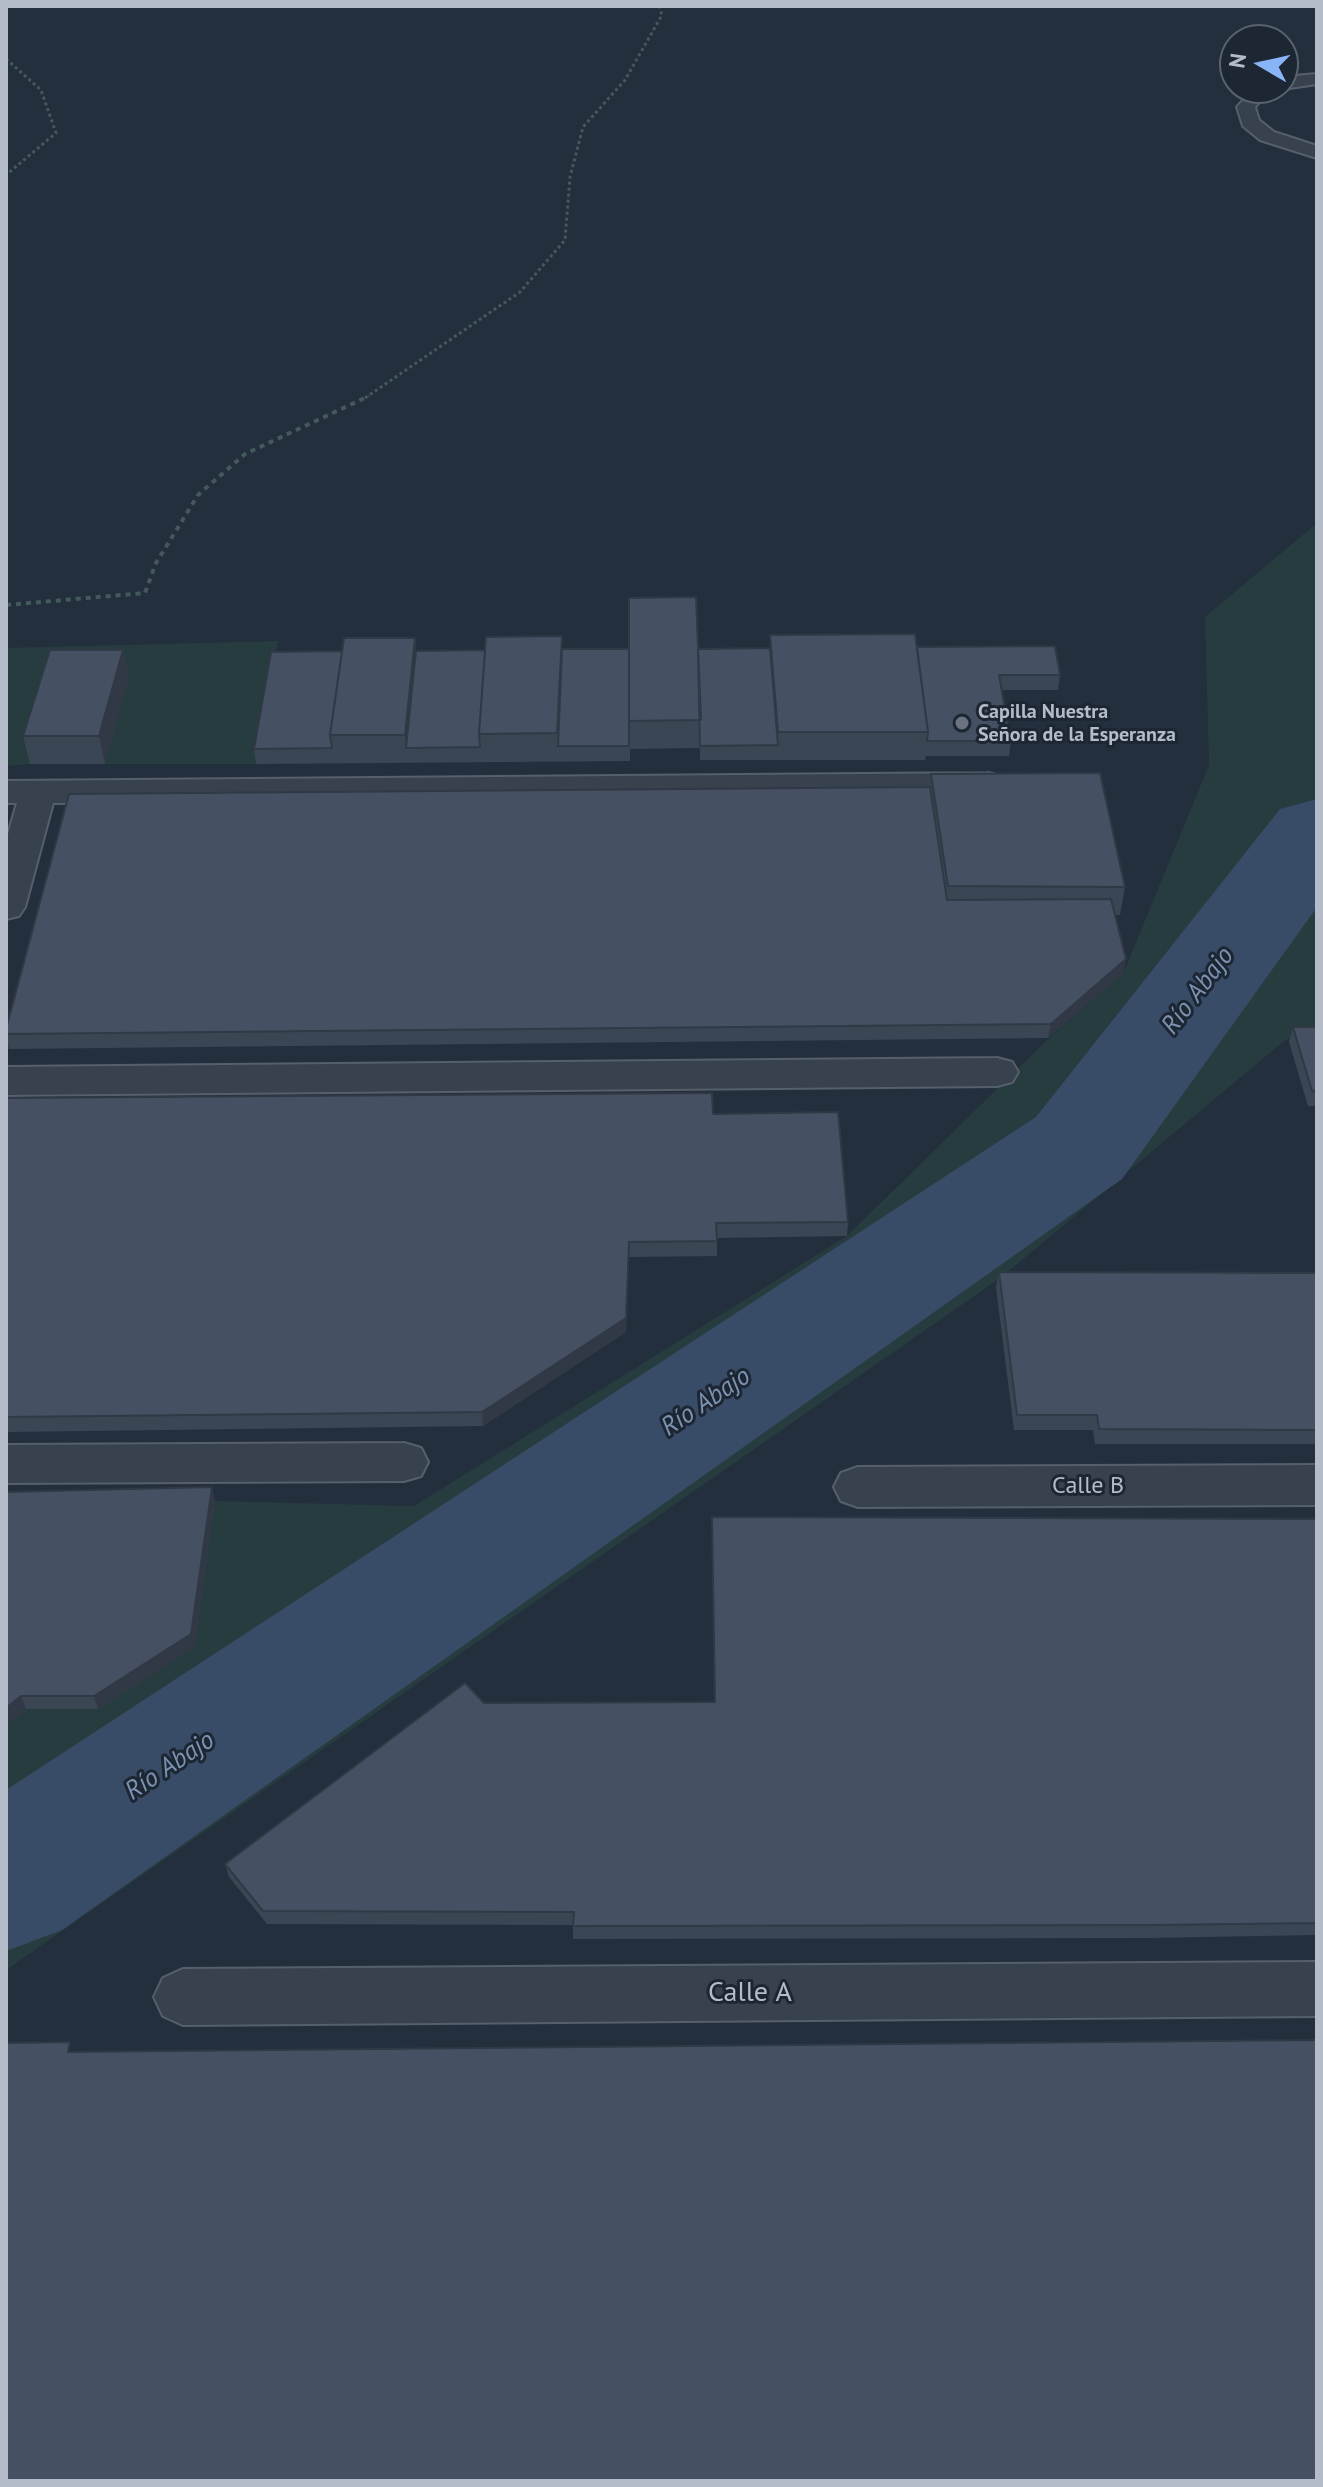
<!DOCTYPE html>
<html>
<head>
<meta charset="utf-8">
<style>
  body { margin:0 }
  #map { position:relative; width:1323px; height:2487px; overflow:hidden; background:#242f3e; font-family:"PT Sans",sans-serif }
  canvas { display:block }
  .frame { position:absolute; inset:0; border:8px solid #b4bcc9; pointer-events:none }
  .north { position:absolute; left:1219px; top:24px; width:80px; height:80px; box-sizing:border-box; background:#1d2633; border:2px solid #59626f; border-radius:50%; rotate:279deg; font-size:22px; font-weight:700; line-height:32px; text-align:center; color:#b4bcc9 }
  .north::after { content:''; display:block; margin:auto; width:28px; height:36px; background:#8ab4f8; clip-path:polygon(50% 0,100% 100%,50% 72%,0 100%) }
</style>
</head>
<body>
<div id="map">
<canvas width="1323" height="2487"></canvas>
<div class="frame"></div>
<div class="north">N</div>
</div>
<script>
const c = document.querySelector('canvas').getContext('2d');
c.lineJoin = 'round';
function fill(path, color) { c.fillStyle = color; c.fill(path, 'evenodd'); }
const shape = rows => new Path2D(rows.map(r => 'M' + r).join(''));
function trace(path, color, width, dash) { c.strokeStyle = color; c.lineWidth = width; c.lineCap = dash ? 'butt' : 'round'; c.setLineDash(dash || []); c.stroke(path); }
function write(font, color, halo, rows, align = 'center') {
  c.font = font + ' "PT Sans",sans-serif'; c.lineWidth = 6; c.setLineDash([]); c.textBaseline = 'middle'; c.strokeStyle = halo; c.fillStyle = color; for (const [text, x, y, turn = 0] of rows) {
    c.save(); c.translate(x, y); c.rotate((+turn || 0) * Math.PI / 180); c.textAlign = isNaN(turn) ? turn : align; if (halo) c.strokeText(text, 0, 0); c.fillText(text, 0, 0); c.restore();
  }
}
fill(shape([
  [1317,523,1317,1029,1284,1041,1003,1276,6,1970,6,1726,26,1709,195,1647,215,1501,414,1506,847,1236,1048,1039,1123,974,1209,765,1205,617],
  [278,641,256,764,105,764,128,678,57,678,30,764,6,766,6,648]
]), '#263c3f');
fill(shape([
  [1317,799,1317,907,1122,1179,62,1930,6,1951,6,1790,1036,1117,1280,809,1317,799]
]), '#394c67');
const service = shape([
  [1317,74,1317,84,1283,89,1281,88,1283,77,1317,74],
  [1254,88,1278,88,1263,98,1255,107,1259,120,1274,132,1317,146,1317,158,1260,140,1243,126,1237,107,1254,88]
]);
const minor = shape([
  [988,773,1001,776,1006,784,1001,792,988,795,53,803,25,907,19,916,6,919,6,841,17,803,6,803,6,781,988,773],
  [997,1058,1012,1062,1018,1072,1012,1082,997,1086,6,1095,6,1067,997,1058],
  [404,1443,421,1448,428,1462,421,1476,404,1481,6,1483,6,1445,404,1443],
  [1317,1465,1317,1505,858,1507,841,1501,834,1487,841,1473,858,1467,1317,1465],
  [1317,1962,1317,2016,183,2025,163,2016,154,1997,163,1978,183,1969,1317,1962]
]);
trace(service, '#565f6c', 4);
trace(minor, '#565f6c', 4);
trace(shape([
  [6,59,41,90,56,133,6,175],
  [365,398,520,292,565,240,570,177,583,127,625,80,662,15,659,6]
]), '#44595c', 3, [3, 3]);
trace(shape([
  [6,605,145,593,156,563,198,495,245,454,369,396]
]), '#44595c', 4, [5, 5]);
fill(service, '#38414e');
fill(minor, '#38414e');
fill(shape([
  [770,635,917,647,1060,675,1058,690,1001,690,1011,741,1009,756,926,756,925,760,700,760,700,748,630,749,630,761,256,764,254,749,342,651,415,638,416,651,485,650,562,636,562,649,770,648],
  [123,650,129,677,105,764,30,764,23,736],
  [931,774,1125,887,1120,915,1115,915,1126,959,1123,974,1048,1038,9,1049,6,1038,6,1029,930,787],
  [1293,1027,1317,1027,1317,1106,1308,1106,1289,1042],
  [6,1098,713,1114,848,1222,847,1236,717,1238,717,1256,629,1257,626,1332,483,1426,6,1432],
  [999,1272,1317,1273,1317,1444,1095,1444,1093,1430,1014,1430,996,1287],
  [6,1492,215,1501,195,1647,98,1709,26,1709,6,1726],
  [712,1517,1317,1519,1317,1935,1148,1938,573,1939,573,1925,267,1924,229,1877,225,1864,484,1703,714,1702]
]), '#3b4654');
fill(shape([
  [415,638,418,665,406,748,405,735],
  [123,650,129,677,105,764,99,736],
  [1126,959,1123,974,1048,1038,1051,1024],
  [629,1242,626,1332,483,1426,482,1412],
  [212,1487,215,1501,195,1647,98,1709,94,1696],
  [21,1696,26,1709,6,1726,6,1708]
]), '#303945');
const building = shape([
  [696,597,701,720,629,721,629,598,696,597],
  [915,634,928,732,778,732,770,635,915,634],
  [562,636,557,733,479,734,486,637,562,636],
  [344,638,415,638,405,735,330,735,344,638],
  [1055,646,1060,675,999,675,1011,741,927,741,928,732,917,647,1055,646],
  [770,648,778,745,700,746,698,649,770,648],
  [562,649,629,649,629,746,558,746,562,649],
  [50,650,123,650,99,736,23,736,50,650],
  [485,650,479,734,480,747,406,748,416,651,485,650],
  [342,651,330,735,332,748,254,749,271,652,342,651],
  [1100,773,1125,887,948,886,931,774,1100,773],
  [930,787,947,900,1111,899,1126,959,1051,1024,6,1034,6,1029,69,794,930,787],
  [1293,1027,1317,1027,1317,1091,1312,1091,1293,1027],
  [712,1093,713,1114,838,1112,848,1222,716,1223,717,1241,629,1242,626,1318,482,1412,6,1417,6,1098,712,1093],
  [999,1272,1317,1273,1317,1430,1099,1429,1097,1415,1017,1415,999,1272],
  [212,1487,191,1634,94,1696,21,1696,6,1708,6,1492,212,1487],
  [712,1517,1317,1519,1317,1923,1153,1925,573,1926,574,1912,263,1911,225,1864,465,1683,484,1703,715,1702,712,1517],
  [1317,2040,1317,2481,6,2481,6,2043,70,2042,68,2052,166,2051,1317,2040]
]);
fill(building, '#455162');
trace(building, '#303945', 2);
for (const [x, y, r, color] of [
  [962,723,8,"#6b7280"]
]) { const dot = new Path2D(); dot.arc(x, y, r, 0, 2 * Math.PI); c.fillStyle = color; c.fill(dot); trace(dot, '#1d2633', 3); }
write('bold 20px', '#b4bcc9', '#1d2633', [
  ["Capilla Nuestra",978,712],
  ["Señora de la Esperanza",978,735]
], 'left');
write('24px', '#b4bcc9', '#1d2633', [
  ["Calle B",1088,1486]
]);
write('italic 26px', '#7c92b1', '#1d2633', [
  ["Río Abajo",1198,991,-53],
  ["Río Abajo",706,1402,-34],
  ["Río Abajo",170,1766,-34]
]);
write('28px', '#b4bcc9', '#1d2633', [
  ["Calle A",750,1993]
]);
</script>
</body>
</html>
